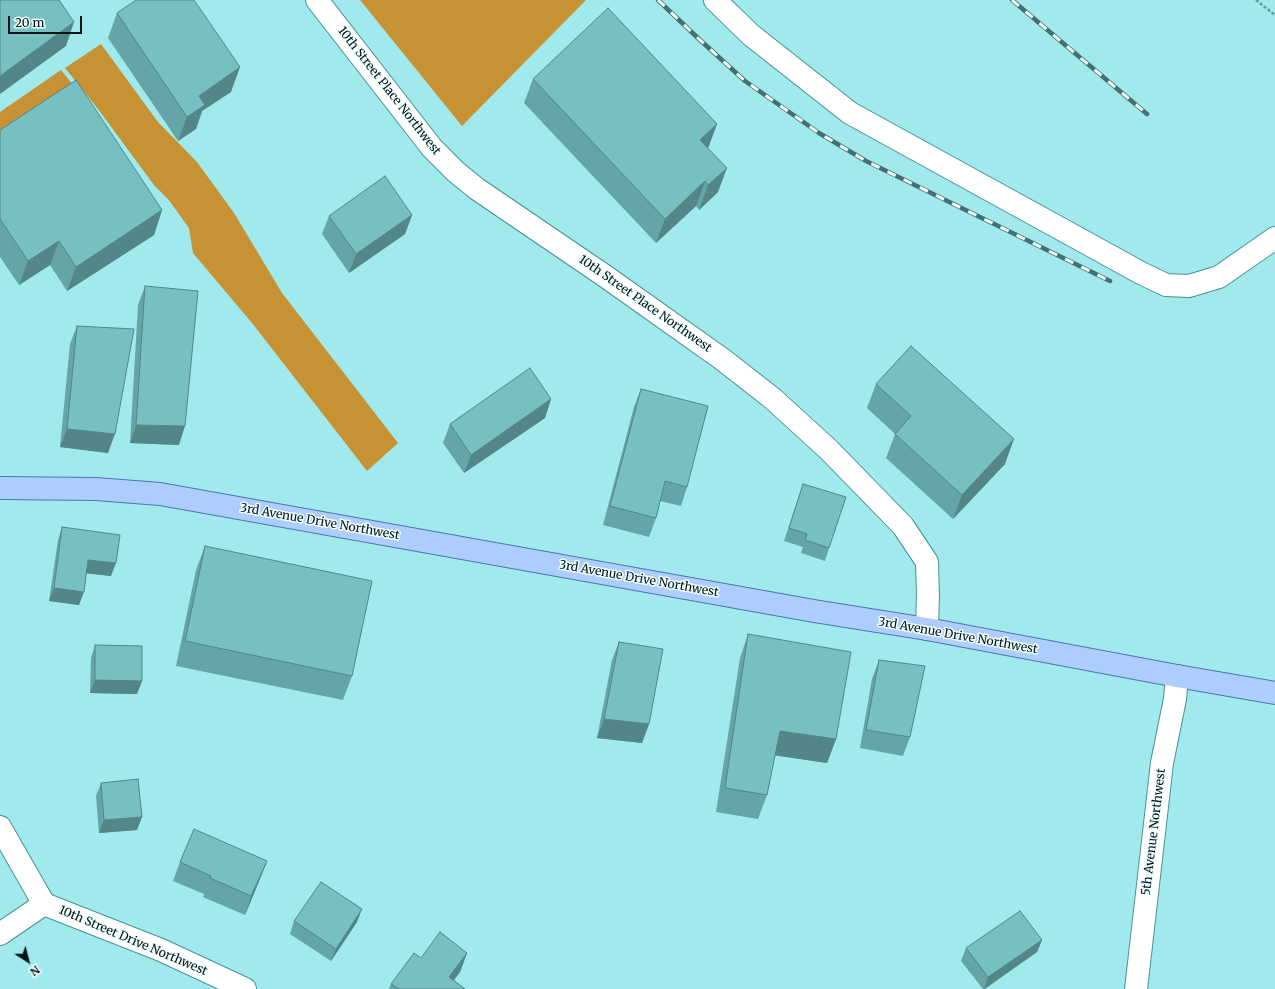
<!DOCTYPE html>
<html>
<head>
<meta charset="utf-8">
<style>
  body { margin:0 }
  #map { position:relative; width:1275px; height:989px; overflow:hidden; background:#a0e9ec; font-family:Merriweather,serif }
  canvas { display:block }
  .north { position:absolute; left:8px; top:941px; width:40px; height:40px; -webkit-text-stroke:3px #f0fefe; paint-order:stroke; rotate:144deg; font-size:11px; font-weight:700; line-height:16px; text-align:center; color:#001415 }
  .north::after { content:''; display:block; margin:auto; width:14px; height:18px; background:#001415; clip-path:polygon(50% 0,100% 100%,50% 72%,0 100%) }
  .scale { position:absolute; left:8px; top:16px; width:74px; height:18px; box-sizing:border-box; border:2px solid #001415; border-top:0; padding-left:5px; font-size:12px; line-height:14px; white-space:nowrap; color:#001415; -webkit-text-stroke:3px #f0fefe; paint-order:stroke }
</style>
</head>
<body>
<div id="map">
<canvas width="1275" height="989"></canvas>
<div class="north">N</div>
<div class="scale">20 m</div>
</div>
<script>
const c = document.querySelector('canvas').getContext('2d');
c.lineJoin = 'round';
function fill(path, color) { c.fillStyle = color; c.fill(path, 'evenodd'); }
const shape = rows => new Path2D(rows.map(r => 'M' + r).join(''));
function trace(path, color, width, dash) { c.strokeStyle = color; c.lineWidth = width; c.lineCap = dash ? 'butt' : 'round'; c.setLineDash(dash || []); c.stroke(path); }
function write(font, color, halo, rows, align = 'center') {
  c.font = font + ' Merriweather,serif'; c.lineWidth = 3; c.setLineDash([]); c.textBaseline = 'middle'; c.strokeStyle = halo; c.fillStyle = color; for (const [text, x, y, turn = 0] of rows) {
    c.save(); c.translate(x, y); c.rotate((+turn || 0) * Math.PI / 180); c.textAlign = isNaN(turn) ? turn : align; if (halo) c.strokeText(text, 0, 0); c.fillText(text, 0, 0); c.restore();
  }
}
fill(shape([
  [360,0,586,0,462,126],
  [101,44,158,122,197,162,234,213,282,293,398,443,367,471,252,323,193,253,189,228,168,199,154,185,98,109,65,68],
  [61,70,77,90,0,145,0,112]
]), '#c79233');
const minor = shape([
  [317,0,432,148,456,172,477,189,605,276,722,359,772,398,829,450,903,526,927,562,928,595,927,629],
  [715,0,751,35,850,113,1141,273,1166,285,1189,286,1219,277,1275,238],
  [0,827,44,904],
  [44,904,161,950,245,989],
  [0,934,44,904],
  [1136,989,1162,763,1175,699,1177,676]
]);
const major = shape([
  [0,488,96,489,160,494,814,611,927,629,1177,676,1275,693]
]);
trace(minor, '#489194', 24);
trace(major, '#4d76aa', 24);
trace(shape([
  [1256,0,1275,15]
]), '#669c9e', 2.5, [3, 2]);
trace(minor, '#fff', 22);
trace(major, '#adcdfd', 22);
const rail = shape([
  [658,0,700,40,745,81,819,133,866,161,1110,281],
  [1012,0,1147,114]
]);
trace(rail, '#457072', 4.5);
trace(rail, '#f0fefe', 3, [9]);
fill(shape([
  [117,13,231,92,202,111,196,129,178,141,108,38],
  [533,79,717,124,708,148,718,192,699,210,696,206,656,243,524,103],
  [0,130,162,210,154,235,67,291,50,265,19,285,0,257],
  [412,215,405,234,349,273,322,234,329,216],
  [145,286,179,445,130,443,138,305],
  [77,326,108,453,60,447,70,344],
  [876,384,1005,464,953,519,886,458,895,434,867,408],
  [641,389,687,487,681,506,660,501,656,518,649,537,603,525,634,407],
  [551,399,545,418,464,473,443,443,450,424],
  [803,484,829,548,825,561,801,553,803,547,784,541],
  [62,527,111,576,86,573,79,605,49,601,58,540],
  [205,546,352,676,343,700,176,666,196,570],
  [748,634,836,739,827,763,775,755,767,795,758,819,716,812,740,658],
  [619,642,649,724,642,743,597,738,612,660],
  [95,645,142,681,137,694,90,693,91,658],
  [879,660,910,737,903,756,860,748,872,679],
  [101,783,142,817,137,830,99,833,96,796],
  [267,861,260,879,245,915,203,897,204,894,173,881,180,862],
  [294,921,357,922,331,961,290,934],
  [1042,940,1037,952,985,989,983,989,961,961,966,948],
  [467,953,460,972,454,980,465,989,389,989,391,984,421,958]
]), '#66a5a7');
fill(shape([
  [74,22,66,46,0,94,0,76],
  [240,67,231,92,202,111,196,129,178,141,187,117,199,96],
  [717,124,708,148,691,164,700,140],
  [727,168,718,192,699,210,708,185],
  [705,181,696,206,656,243,665,219],
  [162,210,154,235,67,291,76,267],
  [412,215,405,234,349,273,356,254],
  [59,241,50,265,19,285,28,261],
  [551,399,545,418,464,473,471,455],
  [136,425,185,426,179,445,130,443],
  [67,429,115,434,108,453,60,447],
  [1014,439,1005,464,953,519,962,495],
  [88,560,116,563,111,576,83,573],
  [54,588,84,592,79,605,49,601],
  [95,680,142,681,137,694,90,693],
  [604,719,649,724,642,743,597,738],
  [780,731,836,739,827,763,772,755],
  [142,817,137,830,99,833,104,820],
  [267,861,260,879,245,915,251,896],
  [362,909,357,922,331,961,336,949],
  [1042,940,1037,952,984,989,988,977],
  [467,953,460,972,447,989,449,977]
]), '#538688');
const building = shape([
  [0,0,59,0,74,22,0,76,0,0],
  [136,0,194,0,240,67,199,96,205,105,187,117,117,13,136,0],
  [608,8,717,124,700,140,727,168,708,185,705,181,665,219,533,79,608,8],
  [76,80,162,210,76,267,59,241,28,261,0,219,0,130,76,80],
  [385,176,412,215,356,254,329,216,385,176],
  [145,286,198,291,185,426,136,425,145,286],
  [77,326,134,329,115,434,67,429,77,326],
  [911,346,1014,439,962,495,895,434,911,416,876,384,911,346],
  [530,368,551,399,471,455,450,424,530,368],
  [641,389,708,406,687,487,665,481,656,518,610,506,641,389],
  [803,484,846,497,829,548,805,540,807,534,789,528,803,484],
  [62,527,120,535,116,563,88,560,84,592,54,588,62,527],
  [205,546,372,581,352,676,185,641,205,546],
  [748,634,851,652,836,739,780,731,767,795,725,788,748,634],
  [619,642,663,649,649,724,604,719,619,642],
  [95,645,142,646,142,681,95,680,95,645],
  [879,660,925,666,910,737,866,730,879,660],
  [138,779,142,817,104,820,101,783,138,779],
  [194,829,267,861,251,896,210,878,211,876,180,862,194,829],
  [321,882,362,909,336,949,294,921,321,882],
  [1020,911,1042,940,988,977,966,948,1020,911],
  [440,932,467,953,449,977,465,989,399,989,391,984,414,953,421,958,440,932]
]);
fill(building, '#77c0c2');
trace(building, '#538688', 1);
write('12px', '#001415', '#f0fefe', [
  ["10th Street Place Northwest",389,91,52],
  ["10th Street Place Northwest",645,304,35],
  ["3rd Avenue Drive Northwest",320,522,10],
  ["3rd Avenue Drive Northwest",639,579,10],
  ["3rd Avenue Drive Northwest",958,636,10],
  ["5th Avenue Northwest",1154,832,-83],
  ["10th Street Drive Northwest",133,941,23]
]);
</script>
</body>
</html>
